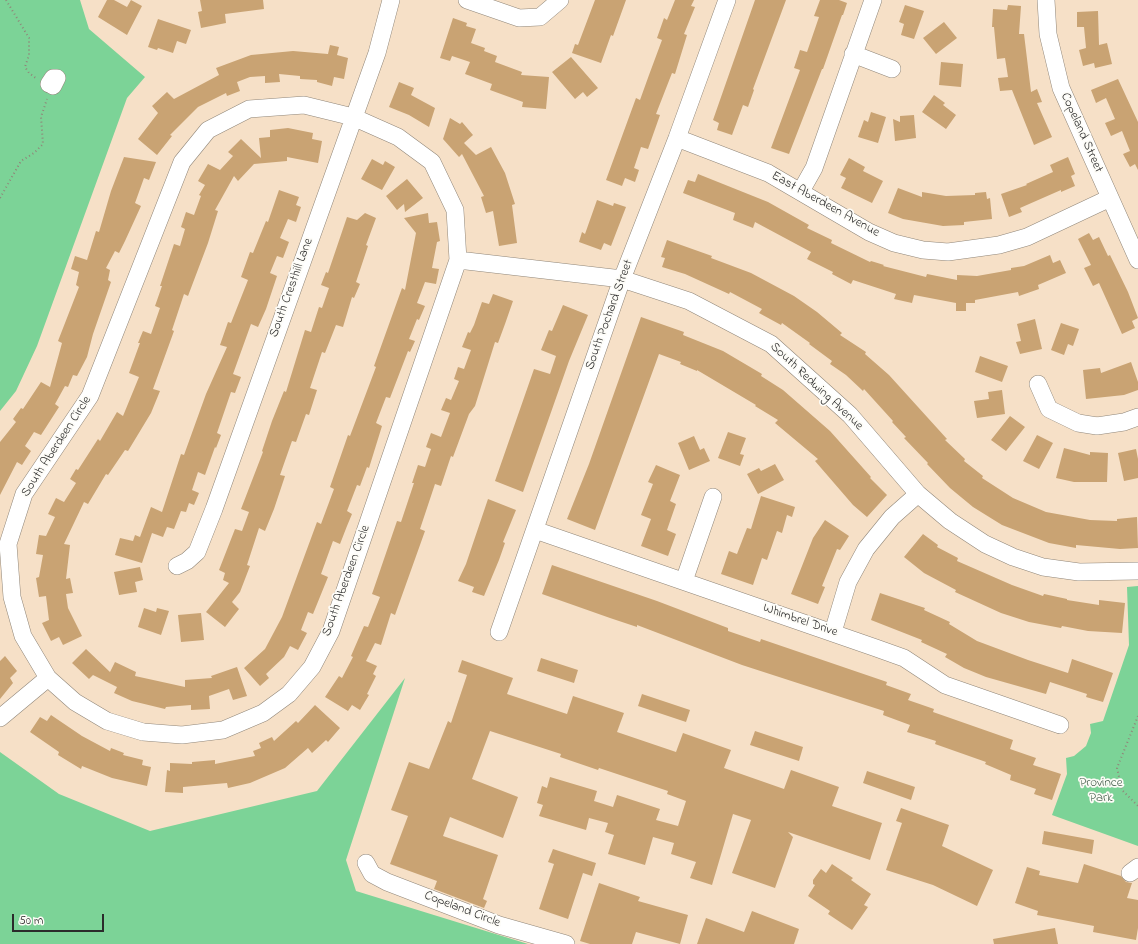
<!DOCTYPE html>
<html>
<head>
<meta charset="utf-8">
<style>
  body { margin:0 }
  #map { position:relative; width:1138px; height:944px; overflow:hidden; background:#f6e0c7; font-family:"Indie Flower",sans-serif }
  canvas { display:block }
  .scale { position:absolute; left:12px; top:914px; width:92px; height:18px; box-sizing:border-box; border:2px solid #2b2b2b; border-top:0; padding-left:5px; font-size:12px; line-height:14px; white-space:nowrap; color:#2b2b2b; -webkit-text-stroke:3px #fdfcf7; paint-order:stroke }
</style>
</head>
<body>
<div id="map">
<canvas width="1138" height="944"></canvas>
<div class="scale">50 m</div>
</div>
<script>
const c = document.querySelector('canvas').getContext('2d');
c.lineJoin = 'round';
function fill(path, color) { c.fillStyle = color; c.fill(path, 'evenodd'); }
const shape = rows => new Path2D(rows.map(r => 'M' + r).join(''));
function trace(path, color, width, dash) { c.strokeStyle = color; c.lineWidth = width; c.lineCap = dash ? 'butt' : 'round'; c.setLineDash(dash || []); c.stroke(path); }
function write(font, color, halo, rows, align = 'center') {
  c.font = font + ' "Indie Flower",sans-serif'; c.lineWidth = 3.5; c.setLineDash([]); c.textBaseline = 'middle'; c.strokeStyle = halo; c.fillStyle = color; for (const [text, x, y, turn = 0] of rows) {
    c.save(); c.translate(x, y); c.rotate((+turn || 0) * Math.PI / 180); c.textAlign = isNaN(turn) ? turn : align; if (halo) c.strokeText(text, 0, 0); c.fillText(text, 0, 0); c.restore();
  }
}
fill(shape([
  [0,0,80,0,89,29,145,77,127,98,37,346,16,391,0,411],
  [1138,586,1138,846,1052,815,1067,774,1066,758,1074,756,1086,746,1091,733,1090,724,1103,721,1129,645,1127,587],
  [405,678,346,860,356,891,528,944,0,944,0,752,59,794,150,831,317,791]
]), '#7cd397');
fill(shape([
  [107,0,114,0,127,7,131,0,142,6,127,35,98,17],
  [200,0,263,0,264,9,225,14,226,23,201,28,198,12,202,11],
  [595,0,626,0,613,36,611,35,601,63,572,53,575,44,578,45],
  [675,0,694,0,691,6,695,7,684,34,687,35,675,74,672,73,656,114,660,115,648,149,641,147,634,168,639,170,635,182,625,178,622,186,606,180,636,98,640,100,649,75,662,40,657,38,664,18,667,20],
  [755,0,786,0,753,89,754,90,748,107,743,105,732,135,717,130,719,123,713,120],
  [820,0,839,0,847,3,843,15,842,15,823,69,822,69,789,154,771,148,800,70,794,68,800,50,807,52,819,17,814,16],
  [905,5,924,11,914,39,901,35,904,24,899,22],
  [1008,5,1021,6,1019,34,1024,34,1031,92,1037,89,1042,102,1037,103,1052,137,1034,145,1012,90,1000,91,998,78,1008,77,1005,58,997,59,994,27,992,27,993,9,1007,10],
  [1098,11,1099,45,1107,43,1112,64,1095,68,1094,63,1083,66,1079,50,1086,48,1084,27,1077,27,1077,12],
  [453,18,467,23,466,26,476,29,471,43,485,48,484,51,497,56,495,62,522,72,521,75,549,77,546,109,522,107,523,102,490,90,492,84,465,74,470,62,452,56,450,61,440,58],
  [158,19,191,30,186,44,177,41,173,53,158,48,157,50,148,47],
  [944,22,957,38,936,54,923,38],
  [330,45,339,47,337,55,348,58,344,79,334,77,332,86,317,82,317,80,300,79,300,76,279,74,280,82,265,83,265,76,250,77,237,82,240,91,227,96,226,93,198,107,170,135,172,136,157,155,138,139,158,113,152,106,167,92,174,99,219,75,216,68,251,55,293,51,328,54],
  [571,57,598,88,587,97,583,92,575,99,552,72],
  [941,62,963,64,961,87,939,85],
  [1118,79,1138,122,1138,170,1135,164,1130,167,1123,154,1130,151,1122,131,1111,136,1105,123,1115,119,1106,98,1096,103,1091,90],
  [399,82,414,88,411,95,435,108,429,127,409,115,389,107],
  [934,95,945,103,943,105,956,115,946,129,922,112],
  [871,112,886,117,878,143,858,137,864,120,868,122],
  [914,115,916,138,895,141,893,119,900,122,900,116],
  [450,118,460,124,462,122,473,135,464,143,476,155,491,147,505,173,515,204,512,205,517,243,499,246,493,211,486,213,481,197,484,196,462,154,459,157,443,139],
  [288,128,313,133,312,139,322,141,318,163,287,157,287,161,254,164,238,181,234,176,215,210,218,211,208,243,188,296,184,294,172,330,174,331,153,389,160,391,151,413,128,451,125,450,108,475,106,474,88,504,84,502,64,544,70,545,66,579,70,578,73,593,66,594,68,608,82,636,63,645,59,637,51,641,42,623,49,620,46,596,39,597,36,578,39,577,43,555,36,554,39,535,46,536,55,517,48,514,56,498,64,502,76,483,70,479,76,469,78,470,98,439,100,441,117,412,123,416,139,377,129,373,140,343,138,343,143,331,151,334,160,308,155,306,162,286,160,286,174,244,180,246,185,229,181,227,186,212,194,215,201,196,199,195,205,185,198,181,208,164,220,170,233,156,228,152,241,139,261,158,259,138,270,137,270,130],
  [124,157,156,162,149,180,144,178,135,203,141,206,125,241,119,253,115,251,106,268,110,270,108,280,111,282,93,334,87,357,77,376,73,375,68,387,65,386,55,404,59,407,41,435,34,432,25,446,31,451,22,465,17,462,0,495,0,442,16,422,13,419,21,408,23,409,41,382,50,387,62,343,58,341,79,287,76,285,79,272,71,269,75,256,87,260,96,231,99,232,111,191],
  [1068,157,1075,174,1071,176,1075,186,1061,192,1061,190,1020,208,1022,212,1009,217,1001,194,1027,185,1026,184,1053,172,1050,165],
  [849,158,865,167,863,171,883,181,872,203,841,188,846,178,840,175],
  [372,159,383,165,385,161,395,167,382,190,361,179],
  [698,174,768,202,809,225,807,228,832,240,831,243,870,262,871,261,884,265,883,266,926,277,927,274,957,280,957,275,977,276,1011,270,1011,268,1024,266,1050,255,1053,263,1060,260,1066,273,1038,285,1039,289,1019,296,1018,292,975,300,975,303,966,303,966,311,956,311,956,303,914,295,912,303,894,299,896,294,853,280,851,284,832,274,833,272,807,259,811,252,755,222,753,228,733,220,735,213,683,193,688,180,695,182],
  [407,179,423,198,405,212,404,204,397,210,386,196],
  [898,188,922,197,922,192,946,196,975,195,975,193,986,192,987,199,990,198,992,219,964,222,964,225,943,226,903,219,888,213],
  [279,190,299,197,296,205,301,207,296,222,288,219,280,238,289,242,283,258,277,256,270,273,277,276,266,309,258,327,251,324,233,374,241,377,235,393,231,392,217,433,221,435,216,448,215,447,205,475,198,472,192,490,199,493,194,505,189,503,186,512,181,511,174,529,167,527,163,537,152,533,142,563,115,555,120,538,133,541,135,535,140,537,151,507,162,512,181,454,184,455,206,394,227,347,220,345,228,322,231,323,248,280,241,277,250,252,253,253,266,221,268,222],
  [597,200,613,206,614,203,626,207,611,246,604,243,601,250,579,242,582,232,585,234],
  [365,213,376,218,366,245,368,246,356,282,360,284,354,298,352,297,343,327,336,325,325,353,322,352,310,388,317,390,309,415,306,414,296,442,292,441,280,475,285,476,274,509,265,531,259,528,247,565,250,566,240,592,232,602,239,609,225,627,206,612,229,583,223,580,225,573,219,570,235,529,242,531,249,512,241,509,263,452,262,451,272,421,284,391,286,392,305,330,311,332,319,307,322,308,329,288,321,285,326,272,328,273,347,217,357,220],
  [428,213,429,223,437,222,440,241,437,242,432,268,439,269,436,284,425,282,417,303,425,306,419,320,417,319,409,339,415,341,410,352,408,351,390,398,386,397,376,423,382,426,369,468,367,467,360,486,357,485,347,511,352,514,347,526,340,544,333,541,321,574,328,577,313,614,308,612,301,630,307,633,298,650,290,646,284,657,266,674,269,678,260,686,244,668,265,649,282,617,317,522,321,524,334,489,330,487,348,435,350,436,376,367,374,366,402,288,405,290,416,233,404,218],
  [1089,233,1093,240,1099,237,1108,256,1110,255,1128,292,1138,318,1132,321,1135,328,1122,334,1099,283,1093,286,1084,268,1091,265,1078,239],
  [667,240,712,256,711,258,751,273,794,296,817,312,842,333,840,335,866,352,865,354,889,375,947,439,945,440,965,459,964,461,983,476,982,478,1013,498,1046,512,1090,520,1117,521,1117,519,1137,517,1138,548,1120,549,1076,545,1076,548,1049,543,1002,525,973,507,950,488,927,464,928,463,904,438,906,437,892,422,893,421,864,389,863,391,846,375,830,364,832,361,809,344,810,343,782,323,781,325,759,313,762,309,730,292,729,294,685,274,662,267,665,258,661,257],
  [493,294,513,301,505,324,498,343,495,342,475,406,469,414,453,457,451,456,441,486,435,484,420,529,425,531,395,615,391,613,381,645,375,643,366,661,377,666,373,674,376,676,367,694,369,695,360,710,352,705,348,711,325,697,339,676,342,678,353,657,351,656,364,626,368,627,380,597,372,594,397,521,401,522,414,483,412,483,418,465,425,467,431,449,426,447,431,433,441,437,450,413,441,410,446,398,451,400,459,381,454,379,458,367,464,369,471,350,462,347,468,332,470,333,474,325,482,302,489,304],
  [563,305,588,315,569,361,523,492,495,481,534,369,550,374,556,356,541,350,549,330,552,331],
  [641,317,684,332,683,335,723,351,762,374,761,376,783,390,830,431,871,477,870,478,887,495,867,517,853,505,815,461,818,459,775,423,778,420,755,406,756,405,697,370,697,371,680,364,681,362,659,354,595,530,567,519,589,464],
  [1035,319,1042,349,1020,354,1016,342,1021,341,1017,324],
  [1061,323,1079,329,1073,346,1068,344,1064,355,1051,350],
  [980,356,1008,366,1002,382,975,372],
  [1131,362,1138,382,1138,390,1124,395,1086,399,1083,370,1100,368,1101,373],
  [1002,390,1005,414,977,418,974,401,989,399,988,392],
  [1010,416,1025,427,1006,451,991,440],
  [728,432,746,438,740,454,744,455,740,466,718,458],
  [1037,435,1053,443,1039,469,1023,461],
  [694,436,700,450,704,448,710,461,689,470,678,443],
  [1064,448,1090,455,1090,452,1108,453,1107,482,1074,482,1056,478],
  [1136,449,1138,459,1138,478,1124,481,1118,453],
  [775,464,784,480,758,494,747,474,759,468,761,471],
  [656,465,680,475,670,501,676,504,667,530,676,534,668,556,641,546,651,519,641,515,653,484,648,482],
  [761,496,795,507,792,517,787,515,782,533,777,531,767,560,762,558,753,585,721,574,729,551,737,554,747,528,751,529],
  [488,499,516,510,503,542,505,543,499,560,484,596,472,592,474,587,458,581,466,564],
  [825,520,849,536,840,550,837,549,822,586,825,587,818,604,791,594,813,538],
  [923,534,938,545,937,547,958,558,957,561,1012,585,1043,596,1044,594,1067,599,1067,600,1099,605,1099,600,1125,603,1122,633,1088,631,1062,626,1061,628,1029,622,1001,613,955,592,956,590,924,573,904,557],
  [552,565,657,601,728,628,728,631,760,642,761,639,887,682,886,685,911,694,908,700,934,709,933,712,1013,740,1010,749,1036,758,1033,765,1061,774,1052,800,1034,794,1036,789,1010,780,1011,775,985,764,986,762,935,744,936,741,907,732,910,725,883,715,884,711,742,665,637,625,637,627,610,618,542,594],
  [140,567,143,580,135,582,137,592,119,595,114,572],
  [880,593,925,608,924,610,950,622,949,624,977,641,1028,660,1068,673,1072,659,1113,673,1103,702,1086,697,1087,694,1050,682,1046,694,986,677,964,668,945,657,947,654,921,642,922,640,871,620],
  [144,608,156,612,157,608,169,611,161,635,138,627],
  [201,613,204,640,181,642,178,615],
  [86,649,110,672,115,662,136,672,135,676,185,687,185,680,212,678,211,676,237,667,247,696,233,700,229,689,209,696,210,709,191,710,191,705,166,707,165,709,132,701,114,693,117,687,93,675,89,679,72,663],
  [5,656,17,671,10,678,13,683,0,699,0,661],
  [541,658,578,670,574,683,537,671],
  [462,660,513,678,507,694,567,714,573,696,624,713,617,732,676,752,683,733,731,750,724,768,784,789,791,770,839,787,832,806,882,823,870,860,788,832,793,837,775,888,732,873,751,820,733,814,712,885,690,878,696,862,671,854,674,843,653,837,645,865,608,854,614,835,605,832,608,823,589,818,586,830,539,816,543,805,537,803,542,786,547,788,550,777,597,791,594,801,613,807,617,795,660,809,656,820,678,826,686,801,667,794,668,791,599,768,598,770,560,757,561,754,490,731,472,779,518,797,503,838,450,817,443,836,498,855,483,899,487,901,484,908,434,889,437,881,390,864,408,816,391,810,409,762,429,769,448,721,451,723,467,675,458,672],
  [642,694,690,710,686,722,638,706],
  [315,705,340,728,328,742,326,740,312,753,308,748,285,768,250,783,228,788,227,783,183,787,183,793,165,792,167,770,170,771,170,763,192,764,192,762,215,760,215,764,255,756,253,751,261,748,259,743,272,737,274,741,296,721,298,723],
  [51,715,82,736,110,751,111,748,124,753,123,755,143,760,142,765,151,767,147,786,112,778,82,766,81,769,58,755,59,752,30,732,40,717,47,721],
  [755,731,803,747,799,761,750,745],
  [867,771,915,787,911,800,863,783],
  [901,808,949,825,942,846,993,870,977,906,933,885,886,870,902,823,896,821],
  [1044,831,1094,840,1092,854,1042,844],
  [553,849,596,863,592,876,583,873,568,919,539,909,554,864,548,862],
  [832,864,853,878,851,880,871,894,864,905,868,907,852,930,828,914,830,911,808,896,815,885,813,884,813,880,821,869,826,873],
  [1084,864,1121,876,1126,882,1132,883,1127,898,1138,900,1138,928,1136,940,1093,932,1094,926,1037,915,1038,911,1015,903,1027,867,1040,871,1039,875,1078,883],
  [599,883,640,897,638,901,688,915,680,944,636,932,632,944,590,944,580,941],
  [752,911,799,929,794,944,697,944,706,918,744,932],
  [1055,928,1058,944,994,944,993,939]
]), '#c9a373');
const minor = shape([
  [467,0,519,18,540,17,560,0],
  [1046,0,1048,34,1061,88,1138,260],
  [853,54,892,69],
  [49,84,53,78,57,78,53,86],
  [304,105,353,117,398,137,432,162,455,210,458,260,331,631,312,667,289,694,263,713,223,730,182,735,143,732,107,721,75,702,48,678,23,636,12,597,8,544,24,494,90,396,182,162,208,130,249,109,304,105],
  [677,138,768,173,869,232,894,243,923,250,948,252,999,245,1027,237,1110,198],
  [801,191,814,168,873,0],
  [458,260,622,279,689,301,771,344,850,415,918,494,950,521,985,544,1013,557,1043,567,1079,572,1138,571],
  [1038,384,1049,409,1078,423,1097,426,1124,422,1138,417],
  [535,530,876,648,904,658,945,685,1060,725],
  [177,566,187,561,197,552,214,509,377,53,391,0],
  [684,581,713,497],
  [499,632,622,279,677,138,727,0],
  [833,632,848,582,866,549,892,517,918,494],
  [0,718,48,678],
  [366,863,372,874,387,882,499,925,566,944],
  [1130,873,1138,867]
]);
trace(minor, '#908679', 18);
trace(shape([
  [6,0,29,38,29,55,25,67,29,73,37,79],
  [0,198,21,161,34,153,43,144,41,117,47,99],
  [1138,716,1117,768,1122,790,1138,806]
]), '#908679', 2, [1, 3]);
trace(minor, '#fff', 17);
write('13px', '#2b2b2b', '#fdfcf7', [
  ["Copeland Street",1081,133,66],
  ["East Aberdeen Avenue",825,205,29],
  ["South Cresthill Lane",292,288,-70],
  ["South Pochard Street",610,315,-70],
  ["South Redwing Avenue",816,387,43],
  ["South Aberdeen Circle",57,447,-57],
  ["South Aberdeen Circle",347,581,-70],
  ["Whimbrel Drive",800,621,19],
  ["Copeland Circle",462,910,21]
]);
write('13px', '#435d4b', '#fdfcf7', [
  ["Province",1101,784],
  ["Park",1101,799]
]);
</script>
</body>
</html>
